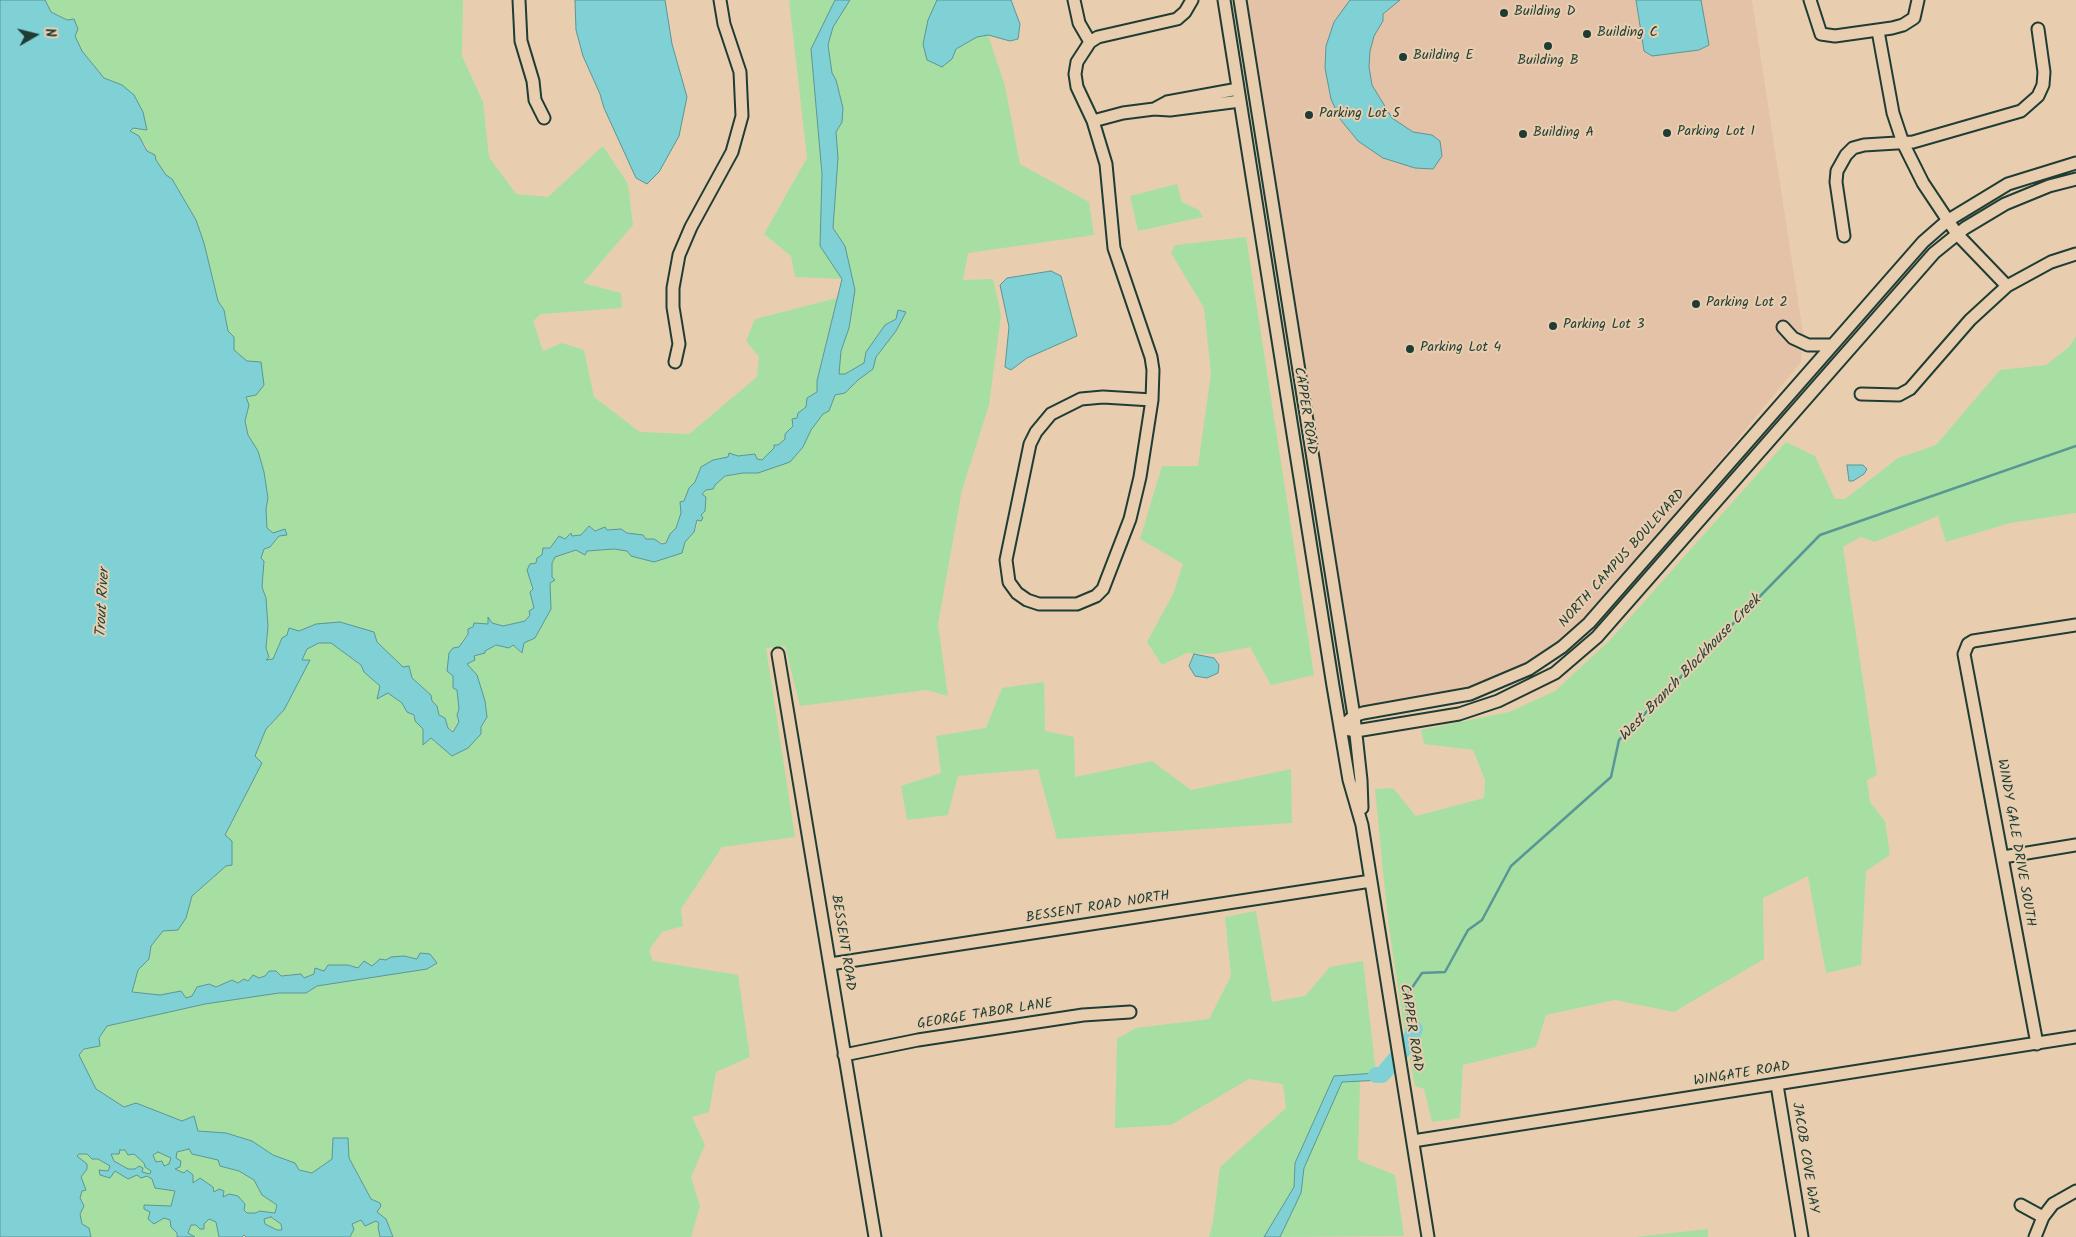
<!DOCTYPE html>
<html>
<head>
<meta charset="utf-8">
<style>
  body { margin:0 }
  #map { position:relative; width:2076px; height:1237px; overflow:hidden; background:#e8ceaf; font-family:Kalam,sans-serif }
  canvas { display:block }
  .north { position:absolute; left:10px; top:10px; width:50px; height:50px; -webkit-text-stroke:4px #e8ceaf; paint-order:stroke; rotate:82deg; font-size:14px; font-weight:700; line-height:20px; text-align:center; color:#1f3d34 }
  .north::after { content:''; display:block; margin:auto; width:18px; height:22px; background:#1f3d34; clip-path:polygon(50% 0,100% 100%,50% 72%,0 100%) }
</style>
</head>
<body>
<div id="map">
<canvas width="2076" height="1237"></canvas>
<div class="north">N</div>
</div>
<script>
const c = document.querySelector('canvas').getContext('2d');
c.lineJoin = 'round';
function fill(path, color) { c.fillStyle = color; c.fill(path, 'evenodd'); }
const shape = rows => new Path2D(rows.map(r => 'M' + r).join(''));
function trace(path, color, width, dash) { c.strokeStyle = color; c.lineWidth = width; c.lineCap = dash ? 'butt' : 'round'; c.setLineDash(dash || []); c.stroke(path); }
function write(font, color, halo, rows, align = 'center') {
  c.font = font + ' Kalam,sans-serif'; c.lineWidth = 4; c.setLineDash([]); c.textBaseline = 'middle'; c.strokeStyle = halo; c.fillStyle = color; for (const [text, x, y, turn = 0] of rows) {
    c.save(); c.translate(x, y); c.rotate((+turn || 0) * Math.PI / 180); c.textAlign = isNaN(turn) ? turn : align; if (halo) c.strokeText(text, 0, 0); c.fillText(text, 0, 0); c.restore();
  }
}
fill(shape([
  [1241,0,1752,0,1803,333,1801,362,1577,635,1536,661,1467,693,1354,709]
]), '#e4c2a8');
fill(shape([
  [45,0,463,0,462,56,483,102,489,157,516,194,548,197,603,146,628,184,633,225,583,283,621,293,622,308,541,314,533,321,543,351,562,343,584,350,594,397,640,432,689,434,757,377,759,357,746,341,755,319,837,298,817,381,817,392,806,407,799,413,785,439,762,460,757,459,755,454,738,456,729,453,728,457,713,460,701,467,695,482,689,488,676,528,670,534,666,543,636,536,621,529,601,529,586,531,581,535,572,536,571,533,569,538,558,541,547,549,537,560,530,575,534,608,525,621,503,626,492,623,473,627,462,640,453,675,457,690,459,709,457,715,460,722,455,731,448,728,445,718,439,715,437,706,432,702,431,695,412,678,409,666,403,667,377,642,316,624,282,638,273,660,265,661,268,652,266,648,268,626,266,598,262,587,264,561,261,558,264,549,270,547,279,536,287,534,273,533,267,528,266,509,268,498,264,472,258,451,248,435,245,421,249,405,246,401,247,361,234,350,234,337,228,331,224,310,218,301,204,243,196,220,172,180,166,175,156,160,155,155,147,151,146,145,129,131,133,128,147,130,122,85,104,78,82,51,67,20,51,12],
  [789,0,835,0,811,49,822,174,820,246,842,279,795,277,791,256,764,234,807,158],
  [850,0,937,0,928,20,951,59,956,49,977,37,988,35,1005,86,1020,164,1089,202,1094,235,968,253,963,280,993,279,1001,315,989,405,962,490,938,624,948,696,927,690,800,706,785,646,766,648,795,837,722,847,681,909,683,926,662,932,649,950,653,961,738,975,750,1057,716,1072,709,1112,692,1117,705,1145,691,1177,700,1206,691,1237,393,1237,386,1219,377,1212,349,1158,332,1159,312,1173,298,1170,295,1163,273,1155,252,1141,226,1133,198,1131,182,1121,136,1103,124,1107,96,1089,79,1055,99,1038,107,1026,205,1004,279,993,306,993,317,986,427,969,437,963,430,954,417,959,404,956,386,960,372,966,358,968,348,965,304,978,301,974,265,976,238,983,232,980,185,998,181,992,160,995,132,992,138,970,149,959,151,946,163,931,186,918,192,896,226,866,225,836,261,764,255,756,266,729,284,710,309,660,301,660,307,649,319,643,331,643,361,665,364,672,402,703,431,738,452,756,468,748,485,722,467,664,472,661,474,657,485,653,485,651,496,645,509,648,513,645,522,654,524,643,535,638,551,609,550,583,555,580,552,577,552,563,555,557,576,550,614,549,628,551,631,556,643,557,666,557,682,553,685,542,694,532,701,515,706,497,702,494,706,490,725,476,743,473,758,473,803,447,811,430,823,413,829,411,835,395,845,393,858,380,873,369,875,357,896,331,905,312,885,325,866,352,864,363,845,374,839,374,841,351,849,328,845,246,833,228,838,158,836,132,842,122,843,108,836,80,832,73,828,45,833,27],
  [1177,184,1182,202,1199,210,1203,217,1138,231,1130,196],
  [1246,237,1314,675,1271,685,1250,647,1215,654,1187,653,1162,665,1147,642,1173,594,1183,564,1140,539,1162,466,1198,466,1211,373,1204,308,1171,253,1175,245],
  [2076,336,2076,513,2010,523,1946,542,1938,516,1875,542,1861,537,1843,547,1877,775,1867,780,1870,802,1885,821,1890,855,1866,871,1861,965,1826,973,1808,876,1763,898,1764,959,1674,1012,1615,1000,1546,1015,1536,1047,1463,1065,1460,1118,1432,1122,1424,1089,1415,1086,1404,1027,1388,921,1375,789,1393,788,1416,816,1484,798,1485,780,1473,750,1424,744,1421,730,1509,712,1555,691,1611,639,1786,442,1815,456,1835,499,1845,499,1898,458,1936,445,2000,370,2046,365,2069,347],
  [1044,682,1045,731,1074,737,1075,777,1152,761,1191,790,1291,769,1292,823,1057,839,1038,769,958,776,948,815,907,820,901,786,941,773,936,736,986,728,1002,688],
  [1256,911,1272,1002,1305,996,1330,967,1363,961,1376,1073,1334,1076,1295,1162,1294,1187,1264,1237,1209,1237,1213,1222,1220,1167,1286,1108,1283,1084,1249,1079,1171,1125,1115,1128,1117,1039,1136,1028,1209,1019,1231,976,1225,917],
  [1342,1081,1360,1081,1358,1160,1395,1175,1404,1236,1280,1237,1301,1193,1304,1168],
  [189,1149,192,1154,218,1160,220,1166,239,1171,254,1180,262,1195,277,1205,275,1213,259,1211,257,1213,247,1213,226,1197,213,1192,213,1187,200,1178,193,1183,184,1173,175,1168,177,1152],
  [119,1150,125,1150,133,1154,144,1163,151,1171,150,1174,128,1169,114,1161,111,1154],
  [158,1152,171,1158,169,1164,164,1166,157,1163,153,1155],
  [79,1154,87,1154,110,1166,108,1171,100,1175,115,1171,147,1176,175,1191,171,1206,144,1205,159,1222,164,1218,171,1220,177,1237,91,1237,89,1228,82,1224,80,1214,84,1206,80,1198,81,1177,87,1169,77,1156],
  [271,1217,281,1224,282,1230,277,1230,265,1224,264,1219],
  [209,1219,216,1222,219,1237,195,1237,188,1234,191,1225,204,1224],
  [361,1220,376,1221,379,1223,378,1227,380,1237,350,1237,351,1224],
  [1708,1229,1708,1237,1636,1237]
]), '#a7dfa3');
const water = shape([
  [0,0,45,0,51,12,67,20,74,19,78,29,75,36,82,51,104,78,122,85,134,95,143,112,147,130,133,128,130,131,139,136,147,151,155,155,156,160,166,175,172,179,196,220,204,243,218,301,224,310,228,331,234,337,234,350,247,361,261,362,264,385,256,395,246,397,249,405,245,421,248,435,258,451,264,472,268,498,266,509,267,528,273,533,285,529,287,535,279,536,270,547,264,549,261,558,264,561,262,587,266,598,268,626,266,648,269,657,266,660,273,659,282,638,287,635,289,628,299,631,316,624,340,622,374,632,377,642,403,667,409,666,412,678,431,695,432,701,437,706,439,715,445,718,448,728,453,732,459,722,457,715,459,709,457,690,453,688,453,676,447,671,449,653,453,648,459,647,468,634,468,629,473,627,474,623,488,624,488,617,492,623,503,626,525,621,530,615,529,611,534,608,530,592,533,589,527,570,530,564,536,563,537,558,542,555,543,548,550,548,559,536,565,539,571,533,572,536,581,535,589,526,595,531,605,527,607,530,621,529,627,533,643,535,646,539,654,539,662,544,666,543,670,534,676,528,681,513,680,502,684,501,689,488,695,482,701,467,713,460,728,457,729,453,738,456,755,454,757,459,762,460,774,448,774,445,778,445,785,439,785,434,793,426,792,419,797,418,798,413,806,407,807,398,817,392,817,381,842,279,820,246,822,174,811,49,835,0,850,0,833,27,828,45,832,73,836,80,843,108,842,122,836,132,838,158,833,228,845,246,855,290,849,328,841,351,839,374,845,374,864,363,866,352,885,325,896,319,898,310,906,312,896,331,876,357,873,369,858,380,845,393,835,395,829,411,823,414,811,430,803,447,790,462,758,473,743,473,725,476,715,485,713,489,706,490,702,494,706,497,705,511,701,515,703,518,701,521,697,520,694,532,685,542,682,553,654,562,631,556,627,551,614,549,587,551,585,555,576,550,555,557,552,563,552,577,555,580,550,583,551,609,535,638,524,643,522,653,513,645,509,648,496,645,485,651,485,653,474,656,475,660,467,664,477,675,485,701,487,717,481,727,481,734,468,748,452,756,431,738,423,745,423,729,415,721,414,715,407,712,402,703,388,693,377,699,380,686,364,672,361,665,331,643,319,643,307,649,302,660,310,660,284,710,266,729,255,756,262,763,225,835,232,841,232,865,226,866,192,896,186,918,178,930,163,931,151,946,149,959,138,970,132,992,160,995,181,991,186,998,192,996,197,987,209,984,216,987,232,980,238,983,244,979,248,981,253,975,259,978,265,976,269,971,276,971,281,976,301,974,304,978,314,974,315,968,324,971,328,965,348,965,358,968,364,961,372,966,380,959,386,960,391,957,404,956,417,959,420,953,430,954,437,963,427,969,317,986,306,993,279,993,205,1004,107,1026,99,1038,100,1046,84,1049,79,1055,96,1089,124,1107,136,1103,182,1121,194,1116,198,1131,226,1133,252,1141,273,1155,295,1163,299,1170,312,1173,332,1159,333,1138,348,1138,349,1158,371,1199,380,1203,381,1206,377,1212,386,1219,393,1237,380,1237,378,1227,379,1223,376,1221,365,1226,361,1220,352,1224,354,1229,350,1237,246,1237,244,1235,242,1237,219,1237,216,1222,209,1219,204,1224,204,1229,200,1229,196,1225,191,1225,188,1233,195,1237,177,1237,177,1233,171,1227,170,1220,164,1218,154,1224,148,1219,150,1212,144,1209,144,1205,171,1206,175,1191,155,1188,152,1179,147,1176,141,1178,137,1175,128,1179,115,1171,110,1178,100,1175,99,1170,108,1171,110,1166,98,1159,92,1159,87,1154,79,1154,77,1156,87,1164,87,1169,81,1177,86,1190,82,1191,80,1198,84,1206,80,1214,82,1224,89,1228,91,1237,0,1237,0,0],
  [189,1149,192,1154,218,1160,220,1166,239,1171,254,1180,262,1195,277,1205,275,1213,259,1211,256,1213,247,1213,244,1210,245,1204,238,1196,229,1194,223,1197,224,1191,219,1189,214,1192,213,1187,200,1178,193,1183,193,1175,187,1170,184,1173,175,1169,180,1167,181,1161,176,1158,177,1152,189,1149],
  [120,1150,125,1150,128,1155,134,1154,144,1163,145,1167,151,1171,150,1174,142,1172,143,1168,139,1166,135,1169,128,1169,114,1161,111,1154,119,1154,120,1150],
  [158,1152,171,1158,169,1164,164,1166,162,1161,156,1162,153,1155,158,1152],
  [271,1217,281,1224,282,1230,277,1230,265,1224,264,1219,271,1217],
  [575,0,665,0,672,44,687,97,679,136,659,172,647,184,636,178,604,108,600,94,583,56,576,30,575,0],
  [937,0,1011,0,1020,24,1018,39,1010,41,988,35,977,37,956,49,952,59,942,67,927,60,923,44,928,20,937,0],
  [1350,0,1400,0,1383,14,1383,21,1374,36,1370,51,1369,67,1372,85,1392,118,1413,132,1432,135,1440,141,1442,156,1433,169,1415,168,1383,158,1358,141,1340,119,1331,99,1325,68,1326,46,1334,22,1350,0],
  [1636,0,1701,0,1709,45,1699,50,1652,56,1644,51,1636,0],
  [1051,271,1061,276,1077,336,1027,358,1011,370,1005,367,1009,327,1000,285,1007,278,1051,271],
  [1847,465,1863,465,1867,469,1864,474,1853,481,1849,481,1847,465],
  [1194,654,1214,658,1219,665,1218,673,1207,678,1195,676,1189,666,1194,654],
  [1392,1061,1394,1071,1383,1080,1342,1082,1304,1168,1301,1193,1280,1237,1264,1237,1294,1187,1295,1163,1334,1076,1376,1073,1392,1061]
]);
fill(water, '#80d1d6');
trace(water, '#599695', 1);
trace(shape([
  [1415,1029,1407,1010,1407,995,1422,973,1445,972,1468,930,1482,920,1511,866,1611,777,1619,740,1820,535,2076,446]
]), '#599695', 2.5);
trace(shape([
  [1376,1075,1382,1075,1408,1044,1415,1029]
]), '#80d1d6', 16);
const minor = shape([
  [519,0,521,41,533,81,535,100,544,118],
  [1074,0,1079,23,1090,42],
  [1224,0,1333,686,1349,780,1362,825,1428,1237],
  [1240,0,1354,716,1361,780,1362,808],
  [1810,0,1821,34,1835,36,1892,28,1903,25,1914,18,1918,0],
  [1878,31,1893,113,1903,143,1923,183,1957,234,2007,286],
  [1154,109,1167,102,1238,89],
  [1093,121,1123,113,1154,109,1170,110,1240,101],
  [1844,236,1836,182,1837,171,1846,155,1853,148,1864,145,1913,142,2021,111,2038,96,2043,85,2044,72,2038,29],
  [1783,327,1793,338,1808,345,1831,345],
  [675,362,679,344,673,307,673,288,679,255,691,227,732,152,742,116,740,72,724,24,720,0],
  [1861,394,1899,395,1910,389,1970,320,2007,286,2051,262,2076,254],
  [1152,400,1103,397,1081,399,1051,414,1036,432,1030,444,1006,560,1009,582,1017,593,1027,600,1039,604,1077,604,1096,596,1103,589,1130,519,1140,477,1152,400,1153,370,1151,357,1114,248,1106,164,1093,121,1077,87,1075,74,1077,62,1090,42,1098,37,1177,19,1185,12,1192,0],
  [778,654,875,1237],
  [1340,728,1354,716,1363,713,1470,694,1529,669,1562,647,1589,623,1923,242,1947,221,2008,184,2076,163],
  [1340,728,1356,731,1459,714,1498,701,1555,673,1597,637,1934,253,1965,228,2005,204,2049,186,2076,179],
  [2003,857,2076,845],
  [830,964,1371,881],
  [2037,1044,1964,654,1968,644,1973,641,2076,625],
  [844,1055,918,1040,1083,1015,1130,1012],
  [1777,1085,1802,1237],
  [1413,1141,2076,1037],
  [2021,1205,2043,1217],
  [2035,1237,2043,1217,2053,1204,2076,1191]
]);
trace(minor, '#1f3d34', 15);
trace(minor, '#e8ceaf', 11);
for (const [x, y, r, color] of [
  [1504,13,5,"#1f3d34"],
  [1587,34,5,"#1f3d34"],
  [1548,46,5,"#1f3d34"],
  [1403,57,5,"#1f3d34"],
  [1309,115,5,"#1f3d34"],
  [1667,133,5,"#1f3d34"],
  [1523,134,5,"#1f3d34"],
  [1696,304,5,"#1f3d34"],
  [1553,326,5,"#1f3d34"],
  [1410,349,5,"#1f3d34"]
]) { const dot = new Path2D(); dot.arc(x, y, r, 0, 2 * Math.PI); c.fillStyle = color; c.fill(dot); trace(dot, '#e8ceaf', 2); }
write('14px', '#1f3d34', '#e8ceaf', [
  ["Building D",1514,13],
  ["Building C",1597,34],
  ["Building E",1413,57],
  ["Building B",1548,62,"center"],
  ["Parking Lot 5",1319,115],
  ["Parking Lot 1",1677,133],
  ["Building A",1533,134],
  ["Parking Lot 2",1706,304],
  ["Parking Lot 3",1563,326],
  ["Parking Lot 4",1420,349]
], 'left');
write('14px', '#1f3d34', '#e8ceaf', [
  ["CAPPER ROAD",1304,411,81],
  ["NORTH CAMPUS BOULEVARD",1623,559,-48],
  ["WINDY GALE DRIVE SOUTH",2015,843,80],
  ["BESSENT ROAD NORTH",1098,908,-9],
  ["BESSENT ROAD",842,943,81],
  ["GEORGE TABOR LANE",985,1015,-9],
  ["CAPPER ROAD",1410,1028,81],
  ["WINGATE ROAD",1742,1075,-9],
  ["JACOB COVE WAY",1804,1158,81]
]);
write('italic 15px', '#24443c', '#e8ceaf', [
  ["Trout River",104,603,-87],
  ["West Branch Blockhouse Creek",1691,669,-46]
]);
</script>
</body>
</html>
